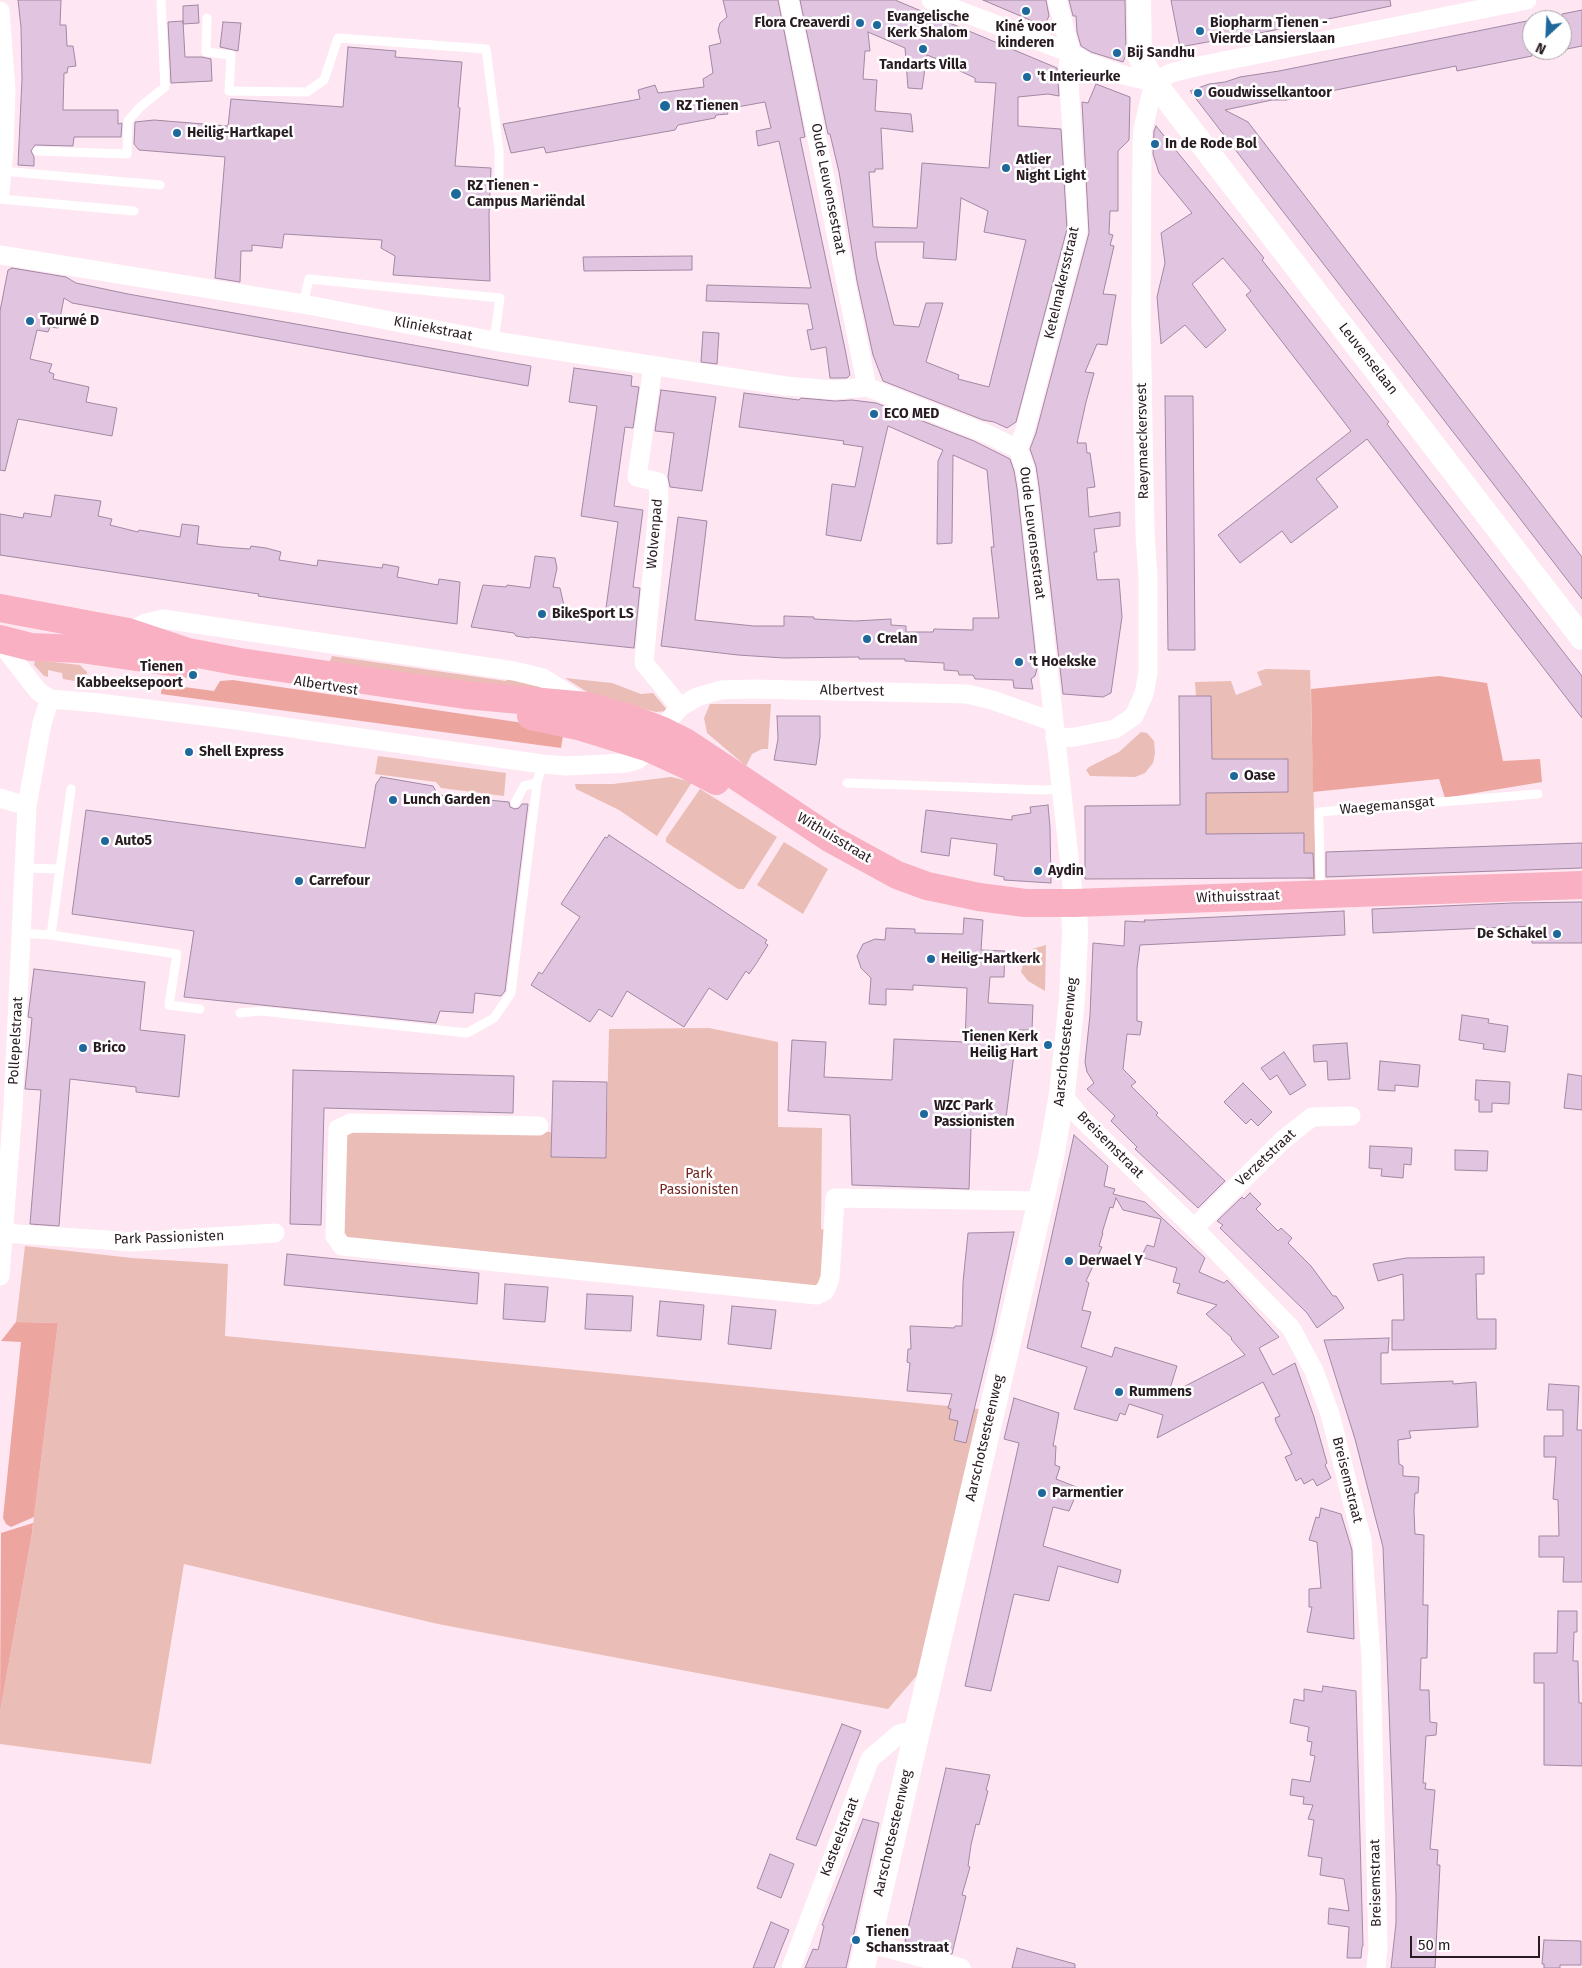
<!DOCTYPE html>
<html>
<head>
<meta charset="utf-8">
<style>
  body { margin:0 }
  #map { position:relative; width:1582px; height:1968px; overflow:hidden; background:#fee7f2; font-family:"Fira Sans",sans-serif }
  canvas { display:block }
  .north { position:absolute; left:1522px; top:10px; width:50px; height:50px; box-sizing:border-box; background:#fff; border:1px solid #a9a4a7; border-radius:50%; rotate:205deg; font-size:14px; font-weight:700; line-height:20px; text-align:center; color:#281b22 }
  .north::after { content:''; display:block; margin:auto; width:18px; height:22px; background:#1f689b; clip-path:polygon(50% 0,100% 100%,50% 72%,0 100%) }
  .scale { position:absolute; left:1410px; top:1936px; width:130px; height:22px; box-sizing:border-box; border:2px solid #281b22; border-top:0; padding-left:6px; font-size:15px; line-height:18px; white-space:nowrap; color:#281b22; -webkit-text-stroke:4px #fff; paint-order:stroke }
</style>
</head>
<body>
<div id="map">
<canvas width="1582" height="1968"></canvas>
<div class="north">N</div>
<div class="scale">50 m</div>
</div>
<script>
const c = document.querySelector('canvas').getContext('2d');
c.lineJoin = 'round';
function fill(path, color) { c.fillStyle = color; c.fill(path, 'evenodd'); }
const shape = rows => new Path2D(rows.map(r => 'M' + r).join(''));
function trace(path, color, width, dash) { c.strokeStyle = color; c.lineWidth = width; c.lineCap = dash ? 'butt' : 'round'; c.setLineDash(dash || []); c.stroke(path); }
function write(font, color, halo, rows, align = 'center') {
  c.font = font + ' "Fira Sans",sans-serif'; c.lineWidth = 5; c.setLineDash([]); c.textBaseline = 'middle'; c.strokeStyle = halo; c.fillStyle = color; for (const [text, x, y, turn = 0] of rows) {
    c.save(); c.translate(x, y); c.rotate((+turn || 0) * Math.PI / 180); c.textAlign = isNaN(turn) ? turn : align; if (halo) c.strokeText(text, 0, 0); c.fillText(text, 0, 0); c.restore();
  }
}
fill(shape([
  [332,656,506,681,509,675,534,681,564,698,348,674,330,661],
  [35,660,80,665,87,672,86,683,63,679,62,673,48,670,48,677,44,676,34,665],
  [1266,669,1310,670,1316,880,1304,878,1206,834,1206,793,1288,759,1212,759,1211,696,1196,696,1195,682,1231,681,1236,695,1262,685,1257,672],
  [565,678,612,683,641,694,653,693,668,711,656,712,595,697],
  [710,704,771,704,768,749,762,749,752,754,746,766,707,733,704,718],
  [1141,732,1147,733,1154,741,1155,753,1153,763,1145,773,1135,777,1090,776,1086,770,1089,767,1119,752],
  [378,756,506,773,504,796,441,788,436,782,375,774],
  [671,777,692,782,657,836,619,810,576,789,575,784,613,784],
  [700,789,777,837,744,889,738,889,666,842,666,838],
  [784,842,828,869,803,914,757,885],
  [1046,945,1045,991,1028,981,1021,972,1024,960,1032,949],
  [709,1028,778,1042,778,1127,822,1128,821,1229,826,1230,821,1280,816,1285,812,1287,342,1237,343,1137,359,1127,551,1132,551,1157,606,1158,609,1029],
  [25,1246,132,1258,228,1264,225,1336,979,1409,926,1665,888,1709,438,1624,184,1564,151,1764,0,1744,0,1712,32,1533,58,1323,16,1322]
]), '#ebbdb7');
fill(shape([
  [1439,676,1487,683,1503,761,1540,759,1542,782,1445,798,1439,779,1313,792,1311,689],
  [233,680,564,729,561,748,161,694,162,684,214,691,220,681],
  [16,1322,58,1323,34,1517,11,1527,6,1524,3,1518,21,1342,1,1341],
  [33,1523,32,1533,0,1712,1,1533]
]), '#eca69f');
const building = shape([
  [18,0,61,0,60,25,66,25,67,46,73,46,76,66,68,67,67,73,64,73,63,110,118,110,118,124,122,123,121,137,74,137,73,146,35,145,31,151,34,157,34,166,18,165,22,79,21,27,18,0],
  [723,0,778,0,805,137,800,138,845,349,850,375,847,378,830,378,826,347,811,350,807,330,813,329,808,304,706,301,707,285,811,288,779,141,758,146,756,131,771,128,765,102,726,109,728,114,716,115,715,118,678,125,675,130,546,153,544,147,511,153,503,124,640,99,638,90,655,85,658,93,704,87,703,79,713,73,709,46,721,43,718,30,720,23,727,17,723,0],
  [800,0,895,0,1057,68,1059,96,1048,94,1018,97,1018,126,1061,129,1067,229,1016,422,1007,428,994,422,983,420,883,381,873,355,857,281,839,172,830,134,828,134,800,0],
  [868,32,905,48,908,88,922,89,927,55,957,67,958,70,975,78,975,82,996,83,989,168,922,163,917,228,873,227,869,172,875,172,875,169,883,169,881,128,913,132,911,114,875,111,877,80,863,79,865,51,870,51,868,32],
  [961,198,988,211,984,232,1026,240,989,387,958,379,959,375,926,362,943,303,926,303,919,327,894,325,877,258,875,242,924,242,923,258,956,260,961,198],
  [983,0,1046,0,1049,16,1044,26,983,0],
  [1069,0,1125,0,1126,55,1123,62,1091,52,1081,46,1077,32,1076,16,1073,16,1069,0],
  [1171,0,1390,0,1391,6,1236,38,1235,37,1180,47,1171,0],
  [198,5,199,23,183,24,183,6,198,5],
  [1582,10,1582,46,1562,50,1562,14,1582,10],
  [1532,20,1532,56,1457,71,1456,66,1286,100,1272,100,1225,110,1248,122,1582,557,1582,599,1190,91,1209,84,1225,82,1240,77,1279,71,1532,20],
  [183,21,185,57,202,57,211,59,212,81,171,83,168,22,183,21],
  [223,22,241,23,238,51,220,47,223,22],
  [348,47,396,51,395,57,462,62,458,107,460,108,455,166,491,168,489,215,490,281,393,275,395,256,381,248,382,240,284,234,282,248,252,245,252,251,241,251,240,282,215,278,225,157,139,150,134,144,135,122,154,120,228,126,231,99,343,107,348,47],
  [1096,84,1130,97,1129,140,1118,151,1118,211,1110,211,1109,234,1113,235,1110,245,1114,246,1103,294,1116,295,1107,345,1097,344,1085,372,1094,373,1086,402,1077,443,1086,443,1087,453,1090,453,1095,487,1087,488,1089,517,1120,512,1120,526,1094,529,1097,552,1094,552,1097,580,1119,579,1122,617,1111,693,1103,697,1063,694,1039,486,1036,466,1030,449,1036,433,1089,233,1082,102,1088,103,1096,84],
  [1156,126,1264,258,1262,260,1389,422,1387,424,1419,466,1582,676,1582,718,1367,439,1316,479,1338,507,1291,543,1282,531,1240,563,1218,535,1351,431,1246,295,1251,291,1223,258,1192,284,1226,330,1206,348,1185,325,1161,344,1157,297,1165,263,1161,233,1192,213,1159,173,1153,154,1154,131,1156,126],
  [692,256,692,270,584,271,583,257,692,256],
  [12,268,66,277,76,283,128,294,531,366,528,386,72,303,64,298,58,328,50,327,48,332,37,330,30,359,52,364,49,372,54,374,53,379,89,387,86,402,117,408,112,436,18,419,5,471,0,470,0,311,8,270,12,268],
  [703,332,719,333,717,364,701,362,703,332],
  [574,368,632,376,631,386,639,387,633,428,625,427,614,506,643,510,633,587,640,588,634,648,530,637,529,638,516,636,514,633,471,627,483,585,506,587,507,585,530,588,535,556,555,558,557,568,553,587,560,588,565,610,605,615,618,522,581,516,597,406,569,402,574,368],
  [661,390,716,397,702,491,670,487,668,477,674,433,655,431,661,390],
  [744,393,799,400,801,398,835,401,852,400,876,403,974,441,1010,459,1014,471,1017,488,1037,669,1035,676,1031,679,1033,689,1014,688,1013,680,975,679,973,675,959,675,958,671,944,670,944,663,905,661,905,659,859,659,859,657,784,658,738,655,661,646,678,517,707,521,695,620,754,626,784,626,784,616,814,617,814,619,855,621,891,619,891,625,906,626,906,632,933,632,934,629,973,630,973,618,999,618,991,547,994,547,987,470,953,455,952,543,937,544,938,461,943,450,888,426,861,541,826,535,832,484,855,487,863,447,843,444,844,441,739,427,744,393],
  [1165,396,1193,396,1195,650,1168,650,1165,396],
  [55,495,101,501,98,516,112,519,110,525,138,532,139,530,180,537,182,524,199,526,197,544,222,547,250,549,251,546,266,548,281,552,279,560,311,565,317,566,318,560,382,568,383,564,399,567,397,577,438,585,439,579,460,582,457,624,271,598,258,596,259,594,0,555,0,514,23,518,24,513,51,517,55,495],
  [1179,696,1211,696,1212,759,1288,759,1288,792,1206,793,1206,834,1304,833,1304,853,1313,853,1314,878,1085,879,1085,806,1180,805,1179,696],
  [777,716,820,716,820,737,816,765,774,760,778,739,777,716],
  [381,777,433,786,438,795,509,802,510,807,515,809,519,808,522,804,528,804,505,991,501,996,475,993,473,1013,440,1011,436,1023,184,997,194,931,72,914,86,810,365,848,376,784,381,777],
  [1048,805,1050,827,1051,883,1004,880,1004,877,994,875,997,844,951,838,949,856,921,852,926,810,1012,820,1012,816,1031,813,1030,807,1048,805],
  [609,835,767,940,765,943,768,945,756,964,749,974,746,971,727,1000,709,988,684,1027,627,991,612,1017,599,1009,590,1022,531,985,539,972,542,974,580,917,561,904,605,837,607,838,609,835],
  [1582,843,1582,868,1326,877,1326,852,1582,843],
  [1582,902,1582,943,1532,943,1532,926,1373,933,1372,909,1513,903,1582,902],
  [1344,911,1345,935,1140,945,1137,968,1137,1021,1142,1022,1140,1035,1127,1034,1123,1069,1136,1082,1131,1086,1158,1113,1156,1115,1225,1181,1198,1208,1135,1149,1137,1147,1111,1121,1115,1116,1087,1089,1094,1083,1087,1072,1085,1062,1090,1015,1093,943,1124,946,1125,921,1145,922,1144,920,1153,920,1344,911],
  [964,918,983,920,981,950,1005,951,1004,977,990,977,988,1003,1033,1005,1032,1030,1017,1030,1005,1126,971,1128,969,1189,852,1185,850,1115,788,1111,792,1040,826,1042,824,1077,892,1080,894,1039,965,1042,967,988,913,985,913,990,886,989,886,1005,869,1004,871,978,861,968,857,956,863,944,875,939,885,940,886,928,915,929,915,933,963,934,964,918],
  [34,969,145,982,140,1030,185,1035,179,1097,136,1092,136,1087,70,1079,59,1226,30,1224,41,1090,25,1089,32,1018,28,1017,34,969],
  [1462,1015,1489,1019,1488,1023,1508,1026,1505,1052,1483,1049,1484,1044,1459,1040,1462,1015],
  [1347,1043,1350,1079,1328,1080,1327,1061,1314,1062,1313,1045,1347,1043],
  [1284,1052,1306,1085,1290,1095,1277,1075,1270,1080,1261,1068,1284,1052],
  [1380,1061,1420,1065,1418,1087,1395,1085,1395,1091,1378,1090,1380,1061],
  [293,1070,514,1076,513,1113,324,1108,321,1225,290,1224,293,1070],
  [1568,1074,1582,1076,1582,1110,1564,1108,1568,1074],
  [1476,1080,1510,1082,1509,1104,1492,1103,1492,1112,1479,1112,1479,1100,1475,1100,1476,1080],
  [553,1081,607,1082,606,1158,551,1157,553,1081],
  [1243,1083,1272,1112,1258,1126,1251,1119,1246,1124,1224,1102,1243,1083],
  [1074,1135,1108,1166,1104,1186,1115,1189,1113,1194,1145,1202,1205,1258,1199,1272,1224,1283,1227,1280,1279,1337,1259,1348,1273,1375,1295,1363,1314,1417,1327,1463,1325,1465,1331,1478,1317,1486,1313,1479,1304,1484,1301,1478,1296,1481,1285,1457,1292,1454,1276,1422,1275,1418,1280,1416,1263,1382,1157,1438,1163,1415,1129,1404,1125,1415,1120,1413,1117,1421,1074,1409,1087,1367,1027,1348,1074,1135],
  [1116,1198,1123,1210,1161,1219,1154,1247,1147,1245,1141,1257,1177,1268,1173,1282,1180,1284,1177,1293,1217,1305,1206,1314,1232,1338,1231,1339,1245,1355,1168,1395,1177,1366,1115,1347,1112,1357,1081,1347,1091,1312,1082,1310,1089,1283,1086,1281,1102,1247,1099,1246,1103,1233,1102,1233,1110,1207,1113,1208,1116,1198],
  [1370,1146,1412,1148,1411,1165,1404,1164,1403,1178,1381,1176,1382,1169,1369,1168,1370,1146],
  [1455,1150,1488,1151,1487,1171,1455,1170,1455,1150],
  [1250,1193,1261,1204,1256,1209,1278,1231,1281,1228,1292,1238,1288,1243,1311,1266,1333,1296,1336,1296,1344,1308,1317,1328,1307,1313,1220,1228,1223,1225,1217,1221,1242,1197,1244,1199,1250,1193],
  [1014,1232,993,1332,966,1443,954,1440,958,1421,949,1419,951,1409,948,1408,952,1394,907,1391,910,1363,907,1362,908,1349,911,1349,910,1326,954,1328,955,1326,962,1326,963,1282,968,1233,1014,1232],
  [287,1254,479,1273,477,1304,284,1285,287,1254],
  [1484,1257,1484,1274,1476,1274,1477,1319,1496,1319,1496,1349,1392,1350,1392,1320,1404,1320,1403,1274,1378,1281,1373,1264,1406,1258,1484,1257],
  [505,1284,548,1287,545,1322,503,1319,505,1284],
  [587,1294,633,1296,631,1331,585,1329,587,1294],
  [660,1301,704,1305,701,1340,657,1336,660,1301],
  [732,1306,776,1310,771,1349,728,1344,732,1306],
  [1389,1338,1388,1353,1381,1353,1381,1384,1453,1381,1453,1384,1476,1382,1478,1427,1409,1431,1411,1438,1398,1440,1399,1464,1403,1466,1403,1476,1419,1477,1418,1493,1415,1493,1414,1511,1415,1534,1424,1535,1423,1605,1428,1605,1427,1658,1421,1658,1420,1690,1429,1690,1430,1722,1437,1723,1436,1735,1426,1736,1423,1783,1426,1783,1425,1789,1435,1790,1430,1849,1438,1850,1437,1865,1440,1865,1435,1968,1391,1968,1396,1923,1396,1897,1383,1547,1355,1439,1324,1340,1389,1338],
  [1549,1384,1579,1386,1577,1430,1582,1430,1582,1582,1563,1582,1564,1557,1539,1557,1539,1536,1559,1536,1558,1500,1553,1499,1556,1457,1544,1457,1544,1436,1563,1436,1563,1410,1547,1410,1549,1384],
  [1014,1398,1059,1413,1053,1446,1056,1446,1055,1465,1060,1467,1056,1479,1079,1488,1069,1511,1053,1507,1043,1546,1121,1570,1118,1583,1058,1566,1049,1601,1014,1594,991,1691,965,1686,1019,1443,1004,1439,1014,1398],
  [1321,1508,1341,1514,1352,1550,1354,1639,1307,1632,1312,1607,1309,1607,1309,1589,1321,1588,1317,1542,1309,1540,1316,1517,1319,1518,1321,1508],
  [1558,1611,1577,1611,1577,1632,1574,1632,1573,1661,1578,1661,1579,1703,1582,1703,1582,1766,1544,1765,1544,1683,1534,1683,1534,1653,1557,1653,1558,1611],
  [1323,1686,1356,1691,1363,1946,1362,1947,1361,1958,1347,1958,1349,1927,1328,1924,1329,1908,1349,1911,1344,1879,1320,1875,1322,1858,1308,1856,1314,1820,1308,1819,1313,1805,1303,1804,1304,1797,1290,1795,1292,1779,1310,1782,1315,1756,1310,1755,1312,1742,1307,1741,1309,1727,1290,1723,1294,1699,1304,1701,1304,1689,1322,1692,1323,1686],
  [842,1724,861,1731,816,1846,796,1839,842,1724],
  [946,1768,990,1775,986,1790,988,1791,979,1825,976,1824,971,1845,968,1866,970,1867,962,1895,966,1896,952,1954,905,1941,946,1768],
  [863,1819,879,1823,846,1968,805,1968,813,1949,818,1950,824,1926,822,1925,863,1819],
  [770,1854,794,1864,781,1898,757,1888,770,1854],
  [771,1922,789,1930,782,1947,774,1968,753,1968,771,1922],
  [1544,1940,1581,1941,1581,1965,1560,1965,1560,1968,1544,1968,1544,1964,1542,1964,1544,1940],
  [1017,1948,1075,1964,1075,1968,1012,1968,1017,1948]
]);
fill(building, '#e0c4e0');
trace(building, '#a288a2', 1);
trace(shape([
  [207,18,206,52,231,55,229,91,307,92,324,80,338,38,486,49,499,150,499,178],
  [37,151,127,154,128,121,140,107,165,87,161,0],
  [2,171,160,185],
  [0,199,134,211],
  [303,304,309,279,500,298,494,341],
  [847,783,1043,790,1061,789],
  [515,803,524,786,537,783],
  [24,868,60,869],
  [1320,892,1319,812,1538,794],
  [21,933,51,935,177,954,169,1005,200,1009],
  [51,935,71,789],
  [240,1013,261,1011,467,1033,494,1018,511,993,537,783,542,764]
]), '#fff', 9);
trace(shape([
  [789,0,867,387],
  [931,0,1071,53,1086,62,1123,75,1154,82],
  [0,11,6,90,4,150,0,193],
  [1154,82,1171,73,1199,66,1527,0],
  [0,255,303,304,494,341,786,386,834,390,867,387,987,434,1018,449,1025,468,1028,487,1074,903],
  [653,366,637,477,658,482,659,498,644,663,680,707],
  [1018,449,1025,430,1078,230,1068,66,1071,53,1057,0],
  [128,632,146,623,163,619,514,671,543,678,584,704],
  [0,642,38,691,50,699,99,703,236,720,542,764,566,766,626,763,637,760,645,754,649,748],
  [661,730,680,707,697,697,721,690,752,689,967,694,992,700,1054,722],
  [1055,738,1075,737,1115,729,1134,716,1144,694,1148,673,1148,577,1145,534,1141,320,1142,143,1143,129,1154,82],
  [0,798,27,806],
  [1062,1094,1081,1118,1194,1228,1291,1328,1314,1371,1330,1414,1362,1540,1371,1656,1378,1948,1376,1968],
  [539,1126,351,1123,338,1129,335,1236,342,1246,817,1295,825,1291,830,1278,835,1198,1041,1201],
  [1194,1228,1284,1139,1312,1117,1351,1116],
  [3,1233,134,1242,275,1233],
  [0,1276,13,1108,27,806,42,723,50,699],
  [868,1943,961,1968],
  [791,1968,870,1759,899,1734,917,1730]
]), '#fff', 19);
trace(shape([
  [1139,0,1140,57,1154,82,1582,638]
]), '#fff', 24);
trace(shape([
  [862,1968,1051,1157,1062,1094,1072,999,1075,935,1074,903]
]), '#fff', 26);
trace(shape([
  [0,608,128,632,188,652,240,662,465,695,587,706,629,718,661,730,685,742,831,839,897,875,927,886,979,897,1025,903,1074,903,1582,885],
  [0,639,31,647,81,649,184,664],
  [531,716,578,726,649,748,684,764,716,781]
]), '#f9b0c2', 28);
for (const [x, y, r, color] of [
  [1026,11,5,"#1f689b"],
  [860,23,5,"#1f689b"],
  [877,25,5,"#1f689b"],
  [1200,31,5,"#1f689b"],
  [923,49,5,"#1f689b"],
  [1117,53,5,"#1f689b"],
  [1027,77,5,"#1f689b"],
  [1198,93,5,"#1f689b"],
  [665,106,6,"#1f689b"],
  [177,133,5,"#1f689b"],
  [1155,144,5,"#1f689b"],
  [1006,168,5,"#1f689b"],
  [456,194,6,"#1f689b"],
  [30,321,5,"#1f689b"],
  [874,414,5,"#1f689b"],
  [542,614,5,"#1f689b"],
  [867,639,5,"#1f689b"],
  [1019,662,5,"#1f689b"],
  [193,675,5,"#1f689b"],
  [189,752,5,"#1f689b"],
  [1234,776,5,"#1f689b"],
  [393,800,5,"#1f689b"],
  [105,841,5,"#1f689b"],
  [1038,871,5,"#1f689b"],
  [299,881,5,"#1f689b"],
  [1557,934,5,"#1f689b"],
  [931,959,5,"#1f689b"],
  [1048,1045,5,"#1f689b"],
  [83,1048,5,"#1f689b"],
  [924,1114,5,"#1f689b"],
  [1069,1261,5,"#1f689b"],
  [1119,1392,5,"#1f689b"],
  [1042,1493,5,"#1f689b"],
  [856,1940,5,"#1f689b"]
]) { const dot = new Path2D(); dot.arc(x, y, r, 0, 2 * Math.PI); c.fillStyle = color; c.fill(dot); trace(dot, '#fff', 2); }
write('bold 14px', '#281b22', '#fff', [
  ["Evangelische",887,17],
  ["Kerk Shalom",887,33],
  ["Flora Creaverdi",850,23,"right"],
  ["Biopharm Tienen -",1210,23],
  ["Vierde Lansierslaan",1210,39],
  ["Kiné voor",1026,27,"center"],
  ["kinderen",1026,43,"center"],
  ["Bij Sandhu",1127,53],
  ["Tandarts Villa",923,65,"center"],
  ["'t Interieurke",1037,77],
  ["Goudwisselkantoor",1208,93],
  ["RZ Tienen",676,106],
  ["Heilig-Hartkapel",187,133],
  ["In de Rode Bol",1165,144],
  ["Atlier",1016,160],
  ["Night Light",1016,176],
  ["RZ Tienen -",467,186],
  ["Campus Mariëndal",467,202],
  ["Tourwé D",40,321],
  ["ECO MED",884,414],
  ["BikeSport LS",552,614],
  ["Crelan",877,639],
  ["'t Hoekske",1029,662],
  ["Tienen",183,667,"right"],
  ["Kabbeeksepoort",183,683,"right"],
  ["Shell Express",199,752],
  ["Oase",1244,776],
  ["Lunch Garden",403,800],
  ["Auto5",115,841],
  ["Aydin",1048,871],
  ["Carrefour",309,881],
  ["De Schakel",1547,934,"right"],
  ["Heilig-Hartkerk",941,959],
  ["Tienen Kerk",1038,1037,"right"],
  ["Heilig Hart",1038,1053,"right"],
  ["Brico",93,1048],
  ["WZC Park",934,1106],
  ["Passionisten",934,1122],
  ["Derwael Y",1079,1261],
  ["Rummens",1129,1392],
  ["Parmentier",1052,1493],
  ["Tienen",866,1932],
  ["Schansstraat",866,1948]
], 'left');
write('14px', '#281b22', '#fff', [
  ["Oude Leuvensestraat",828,189,79],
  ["Ketelmakersstraat",1062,283,-77],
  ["Kliniekstraat",433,329,11],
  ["Leuvenselaan",1368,359,52],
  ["Raeymaeckersvest",1143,441,-91],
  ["Oude Leuvensestraat",1032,533,83],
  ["Wolvenpad",655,534,-85],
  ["Albertvest",326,686,9],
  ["Albertvest",852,691,1],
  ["Waegemansgat",1387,806,-5],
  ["Withuisstraat",834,838,31],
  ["Withuisstraat",1238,897,-2],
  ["Pollepelstraat",16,1041,-87],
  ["Aarschotsesteenweg",1066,1042,-84],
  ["Breisemstraat",1110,1145,45],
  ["Verzetstraat",1266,1158,-43],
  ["Park Passionisten",169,1238,-2],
  ["Aarschotsesteenweg",985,1438,-77],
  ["Breisemstraat",1347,1480,76],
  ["Aarschotsesteenweg",893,1833,-77],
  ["Kasteelstraat",840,1837,-69],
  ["Breisemstraat",1376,1883,-91]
]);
write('14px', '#752521', '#fff', [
  ["Park",699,1174],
  ["Passionisten",699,1190]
]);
</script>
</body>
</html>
